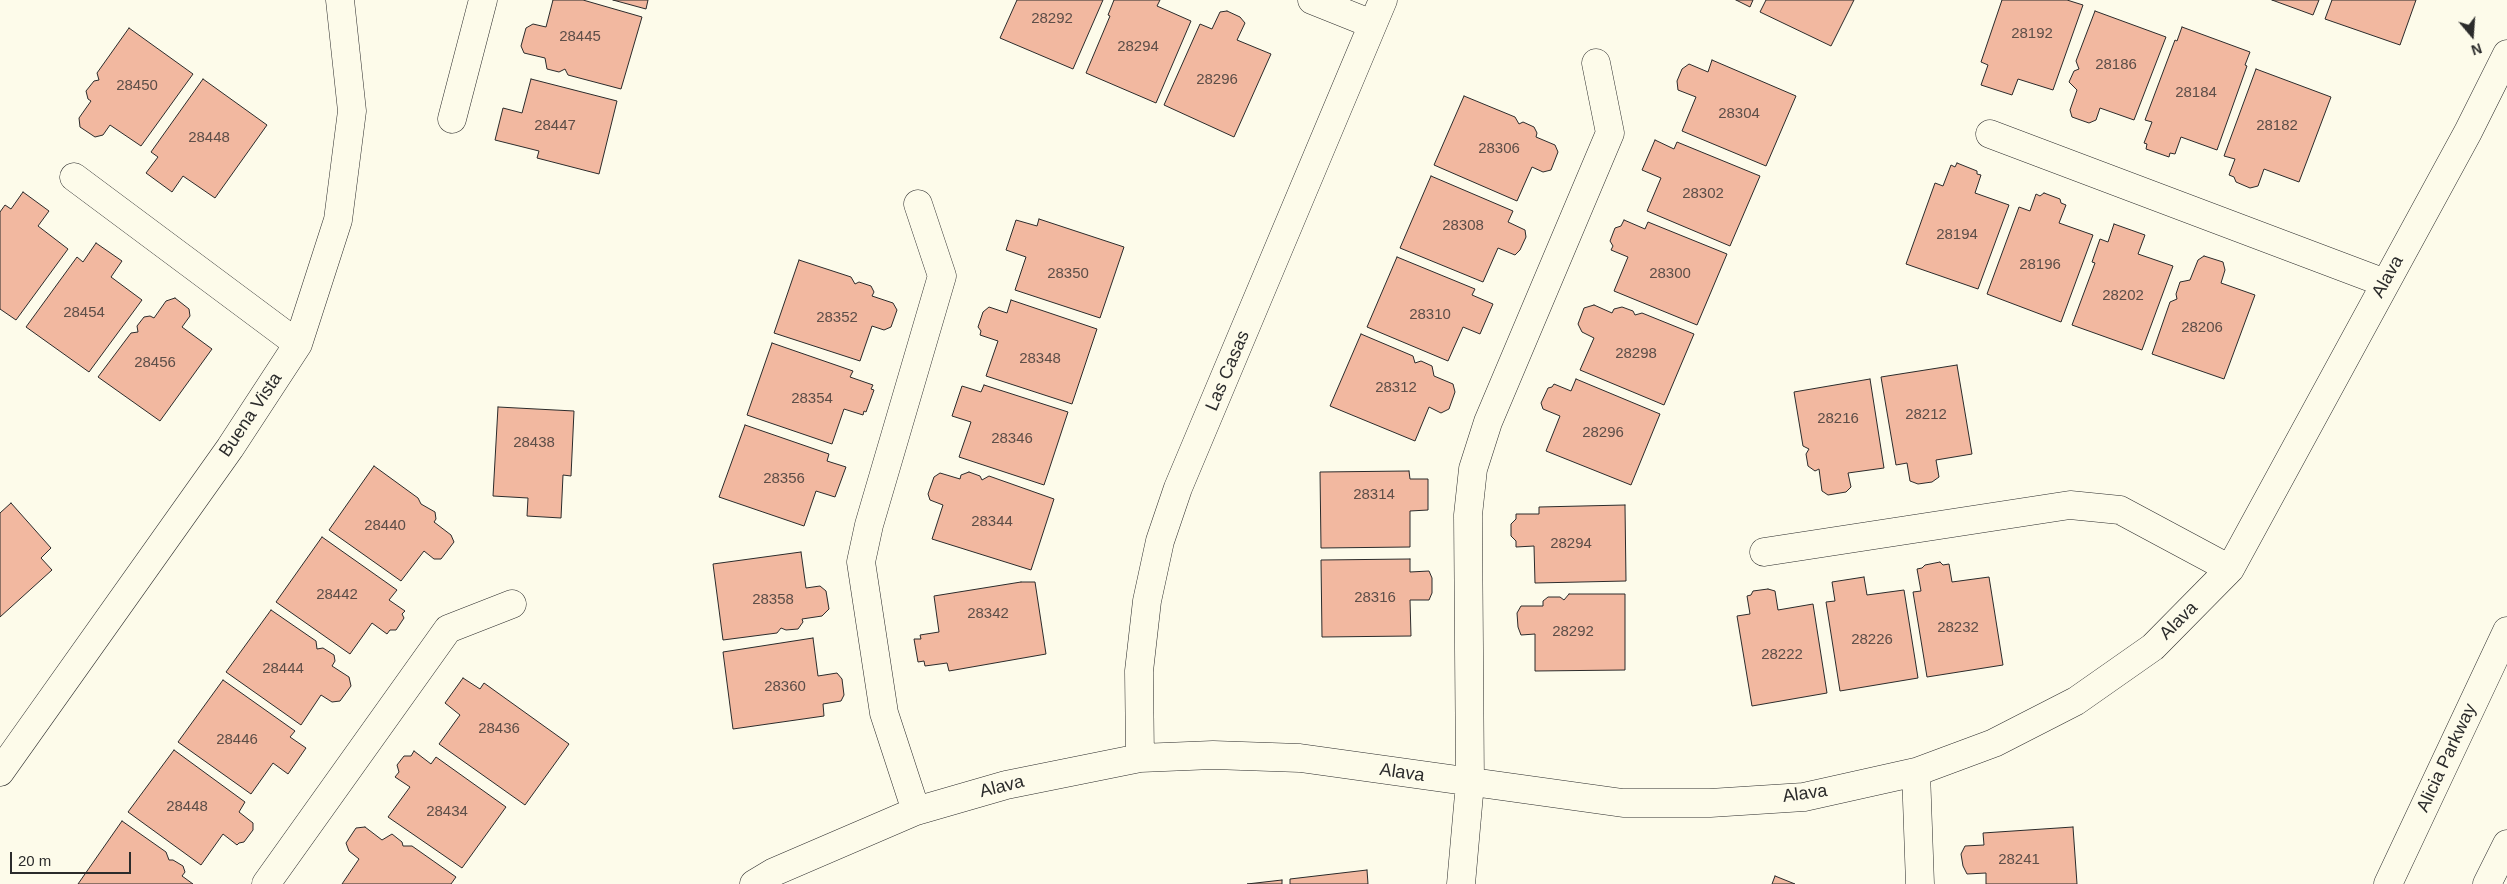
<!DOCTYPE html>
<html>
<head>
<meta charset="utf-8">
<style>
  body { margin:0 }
  #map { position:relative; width:2507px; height:884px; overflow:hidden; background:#fdfbea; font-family:Helvetica,sans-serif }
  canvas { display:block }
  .north { position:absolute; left:2447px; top:10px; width:50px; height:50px; -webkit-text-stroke:4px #fdfbea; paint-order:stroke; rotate:162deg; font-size:14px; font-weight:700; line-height:20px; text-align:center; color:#2b2b2b }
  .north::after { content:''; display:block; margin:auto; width:18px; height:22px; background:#2b2b2b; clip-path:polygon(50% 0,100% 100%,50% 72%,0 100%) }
  .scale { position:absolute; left:10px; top:852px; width:121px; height:22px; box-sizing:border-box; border:2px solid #2b2b2b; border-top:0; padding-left:6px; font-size:15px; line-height:18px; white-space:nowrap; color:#2b2b2b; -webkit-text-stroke:4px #fdfbea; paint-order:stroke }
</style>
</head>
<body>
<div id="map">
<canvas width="2507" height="884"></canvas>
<div class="north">N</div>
<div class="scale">20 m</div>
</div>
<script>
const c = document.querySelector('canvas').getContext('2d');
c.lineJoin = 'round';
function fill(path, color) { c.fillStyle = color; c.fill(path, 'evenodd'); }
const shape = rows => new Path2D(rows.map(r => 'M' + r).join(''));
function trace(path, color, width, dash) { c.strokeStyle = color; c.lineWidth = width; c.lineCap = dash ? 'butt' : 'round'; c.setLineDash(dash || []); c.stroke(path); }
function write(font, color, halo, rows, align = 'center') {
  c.font = font + ' Helvetica,sans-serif'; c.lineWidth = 4; c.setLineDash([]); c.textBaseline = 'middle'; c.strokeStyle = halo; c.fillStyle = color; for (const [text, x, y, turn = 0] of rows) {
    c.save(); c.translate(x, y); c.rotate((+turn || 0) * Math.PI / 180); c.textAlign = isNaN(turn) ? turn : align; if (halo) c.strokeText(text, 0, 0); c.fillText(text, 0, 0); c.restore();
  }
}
const building = shape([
  [553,0,583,0,642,17,621,89,568,75,565,69,559,72,547,69,545,58,524,53,521,46,526,28,533,24,546,27,553,0],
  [613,0,648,0,646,9,613,0],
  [1017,0,1103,0,1073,69,1000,38,1017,0],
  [1114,0,1160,0,1157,6,1191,21,1156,103,1086,73,1110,16,1108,15,1114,0],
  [1736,0,1753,0,1750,7,1736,0],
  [1766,0,1854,0,1831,46,1760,12,1766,0],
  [2002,0,2067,0,2083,5,2053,90,2018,79,2012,95,1981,85,1988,65,1981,62,2002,0],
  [2272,0,2319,0,2313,15,2272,0],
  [2332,0,2416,0,2400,45,2325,19,2332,0],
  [1227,11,1240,17,1245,23,1237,40,1271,54,1234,137,1164,105,1200,24,1212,29,1220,12,1227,11],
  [2095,11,2166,37,2134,120,2100,108,2096,120,2089,123,2072,117,2070,110,2077,90,2069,82,2074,71,2079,69,2076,61,2095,11],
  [2182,27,2250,52,2245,65,2247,66,2217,150,2181,137,2175,154,2170,153,2169,157,2146,149,2147,144,2144,143,2152,122,2145,120,2175,40,2177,41,2182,27],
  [129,28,193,74,141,146,110,125,103,135,95,137,80,127,79,118,91,101,88,99,86,91,94,81,99,80,97,73,129,28],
  [1712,60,1796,96,1766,166,1682,131,1696,97,1678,90,1677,81,1682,69,1689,64,1708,72,1712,60],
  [2256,69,2331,97,2299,182,2264,169,2258,186,2250,188,2236,182,2234,177,2229,175,2235,159,2224,156,2256,69],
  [203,79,267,125,215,198,183,176,172,192,146,173,158,157,151,152,203,79],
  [531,79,617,101,599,174,537,158,539,151,495,140,503,108,522,113,531,79],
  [1464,96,1515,117,1519,124,1523,122,1534,127,1537,133,1536,137,1555,145,1558,152,1551,170,1543,172,1532,167,1517,201,1434,165,1464,96],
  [1655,140,1674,149,1677,142,1760,176,1730,246,1647,211,1661,178,1642,170,1655,140],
  [1957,163,1977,171,1977,174,1981,175,1975,193,2009,205,1978,289,1906,264,1935,183,1943,186,1951,165,1955,167,1957,163],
  [1431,176,1513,211,1508,222,1525,230,1526,237,1520,250,1515,255,1498,248,1483,282,1400,248,1431,176],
  [23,192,49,211,38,226,68,249,16,320,0,309,0,212,5,205,11,209,23,192],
  [2044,193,2060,199,2061,203,2066,205,2059,223,2093,235,2061,322,1987,294,2019,207,2030,211,2036,194,2040,196,2044,193],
  [1039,219,1124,247,1100,318,1015,290,1026,257,1006,250,1016,220,1037,226,1039,219],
  [1624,220,1645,229,1648,222,1727,254,1697,325,1614,291,1628,257,1611,250,1613,246,1610,241,1615,228,1621,226,1624,220],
  [2114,224,2145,235,2138,254,2173,266,2142,350,2072,325,2095,263,2092,262,2100,239,2108,242,2114,224],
  [96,243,122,261,111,277,142,300,89,372,26,327,77,257,83,262,96,243],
  [2204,256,2223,262,2225,270,2221,283,2255,295,2224,379,2152,354,2170,302,2177,299,2176,294,2180,282,2190,280,2198,260,2204,256],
  [1397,257,1475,289,1472,295,1493,304,1480,334,1463,327,1448,361,1367,327,1397,257],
  [799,260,851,277,855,284,859,282,871,286,874,292,872,296,893,303,897,310,891,327,884,330,872,326,860,361,774,333,799,260],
  [175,298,189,309,190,316,182,327,212,349,160,421,98,377,131,333,138,332,137,326,144,317,150,316,154,318,166,301,175,298],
  [1011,300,1097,329,1072,404,986,376,998,341,980,335,981,331,978,327,983,312,989,307,1007,313,1011,300],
  [1594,305,1612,313,1614,309,1622,307,1633,311,1635,315,1642,313,1694,334,1664,405,1580,370,1594,338,1582,332,1578,324,1584,308,1594,305],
  [1361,334,1413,356,1415,363,1421,361,1432,366,1434,376,1453,384,1455,392,1449,409,1441,413,1429,407,1415,441,1330,406,1361,334],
  [772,343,853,371,850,377,873,385,871,389,874,390,866,412,864,411,863,415,844,409,832,444,747,415,772,343],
  [1957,365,1972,454,1936,460,1939,477,1932,482,1918,484,1910,481,1907,463,1896,465,1881,377,1957,365],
  [1576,379,1660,414,1631,485,1546,451,1560,416,1543,409,1541,403,1548,388,1552,387,1554,384,1571,391,1576,379],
  [1870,379,1884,468,1848,473,1851,487,1846,492,1828,495,1822,491,1819,469,1815,471,1808,466,1806,454,1809,449,1803,446,1794,392,1870,379],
  [984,385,1068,412,1044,485,959,457,971,422,952,416,962,386,981,392,984,385],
  [498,407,574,411,571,476,563,475,561,518,527,516,528,498,493,496,498,407],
  [745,425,829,454,827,461,846,467,835,497,816,491,804,526,719,497,745,425],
  [374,466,418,498,421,504,435,512,436,519,434,522,451,535,454,542,441,559,434,559,424,551,401,581,329,530,374,466],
  [1409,471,1410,479,1428,479,1428,510,1410,511,1410,547,1321,548,1320,472,1409,471],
  [969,472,980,476,982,480,989,476,1054,499,1031,570,932,539,943,505,930,500,928,494,934,477,940,473,960,479,961,475,969,472],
  [11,503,51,548,41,558,52,570,0,617,0,513,11,503],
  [1625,505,1626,581,1535,583,1534,546,1516,547,1516,541,1511,536,1511,524,1516,519,1516,514,1539,514,1539,507,1625,505],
  [322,537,397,590,389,600,405,611,402,614,404,618,396,630,390,630,387,634,372,623,350,654,276,602,322,537],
  [801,552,806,588,820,586,826,591,829,609,822,616,802,619,803,622,798,629,786,630,781,628,777,633,723,640,713,564,801,552],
  [1410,559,1410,572,1429,571,1432,578,1432,593,1429,600,1410,600,1411,636,1322,637,1321,560,1410,559],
  [1940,562,1943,565,1949,564,1952,582,1989,577,2003,665,1927,677,1913,592,1921,591,1917,569,1922,568,1925,565,1940,562],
  [1864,577,1867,595,1904,590,1918,678,1840,691,1826,602,1835,601,1832,582,1864,577],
  [1021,582,1035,582,1046,654,949,671,947,663,925,666,924,661,918,662,914,639,921,639,920,635,939,632,934,596,1021,582],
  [1768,589,1775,591,1778,610,1813,604,1827,693,1752,706,1737,616,1750,614,1747,596,1751,595,1753,591,1768,589],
  [1569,594,1625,594,1625,670,1535,671,1535,634,1521,635,1518,627,1517,613,1521,606,1543,606,1543,601,1548,597,1560,597,1564,600,1569,594],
  [271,610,316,641,317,649,323,648,334,655,335,661,332,666,349,677,351,686,340,701,332,702,321,695,301,725,226,672,271,610],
  [813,638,818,676,837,673,842,679,844,695,841,701,823,704,824,716,733,729,723,652,813,638],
  [463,678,480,689,484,683,569,744,525,805,439,744,460,715,445,703,463,678],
  [223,680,295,731,290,737,306,748,288,774,273,763,251,794,178,742,223,680],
  [174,750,245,802,239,812,253,823,253,830,244,842,239,843,237,845,223,834,201,865,128,812,174,750],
  [414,751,431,764,436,757,506,807,462,868,388,817,410,787,395,777,399,772,397,765,404,756,411,756,414,751],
  [122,821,166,852,169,860,173,860,183,866,185,872,182,876,193,884,78,884,122,821],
  [365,827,382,840,392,834,402,842,403,846,412,846,456,877,451,884,342,884,359,859,349,851,346,843,356,828,365,827],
  [2073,827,2077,884,1986,884,1986,873,1967,874,1963,866,1961,854,1965,846,1984,845,1983,833,2073,827],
  [1367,870,1368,884,1290,884,1290,879,1367,870],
  [1775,876,1795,884,1772,884,1775,876],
  [1282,880,1282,884,1247,884,1282,880]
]);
fill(building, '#f2b8a0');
trace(building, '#2b2b2b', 1);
const minor = shape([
  [1312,0,1372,24],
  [452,119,483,0],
  [1990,134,2385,283],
  [74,177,298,344],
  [1764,552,2070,505,2120,510,2230,569],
  [1140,758,1139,671,1147,601,1160,541,1178,488,1383,0],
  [0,772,230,448,298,344,338,220,352,111,340,0],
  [1916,772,1920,884],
  [916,811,884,713,861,562,869,525,942,276,918,204],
  [266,884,448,629,512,604],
  [754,884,774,872,916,811,1006,785,1140,758,1213,755,1300,758,1623,803,1710,803,1804,797,1916,772,1994,743,2076,701,2153,647,2230,569,2468,132,2507,54],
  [1461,884,1470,783,1468,515,1473,469,1488,422,1610,133,1596,63]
]);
const major = shape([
  [2388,884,2507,631],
  [2487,884,2507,844]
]);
trace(minor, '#2b2b2b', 29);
trace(major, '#2b2b2b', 29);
trace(minor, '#fdfbea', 28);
trace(major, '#fdfbea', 28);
write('15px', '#5d4e48', null, [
  ["28292",1052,19],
  ["28192",2032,34],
  ["28445",580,37],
  ["28294",1138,47],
  ["28186",2116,65],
  ["28296",1217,80],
  ["28450",137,86],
  ["28184",2196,93],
  ["28304",1739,114],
  ["28447",555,126],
  ["28182",2277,126],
  ["28448",209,138],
  ["28306",1499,149],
  ["28302",1703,194],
  ["28308",1463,226],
  ["28194",1957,235],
  ["28196",2040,265],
  ["28350",1068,274],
  ["28300",1670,274],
  ["28202",2123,296],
  ["28454",84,313],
  ["28310",1430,315],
  ["28352",837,318],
  ["28206",2202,328],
  ["28298",1636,354],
  ["28348",1040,359],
  ["28456",155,363],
  ["28312",1396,388],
  ["28354",812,399],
  ["28212",1926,415],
  ["28216",1838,419],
  ["28296",1603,433],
  ["28346",1012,439],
  ["28438",534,443],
  ["28356",784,479],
  ["28314",1374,495],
  ["28344",992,522],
  ["28440",385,526],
  ["28294",1571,544],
  ["28442",337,595],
  ["28316",1375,598],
  ["28358",773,600],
  ["28342",988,614],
  ["28232",1958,628],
  ["28292",1573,632],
  ["28226",1872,640],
  ["28222",1782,655],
  ["28444",283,669],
  ["28360",785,687],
  ["28436",499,729],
  ["28446",237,740],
  ["28448",187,807],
  ["28434",447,812],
  ["28241",2019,860]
]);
write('18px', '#2b2b2b', '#fdfbea', [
  ["Alava",2388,277,-61],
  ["Las Casas",1228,371,-67],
  ["Buena Vista",251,415,-56],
  ["Alava",2179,621,-45],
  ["Alicia Parkway",2447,758,-65],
  ["Alava",1402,773,8],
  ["Alava",1002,787,-14],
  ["Alava",1805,794,-8]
]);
</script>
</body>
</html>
